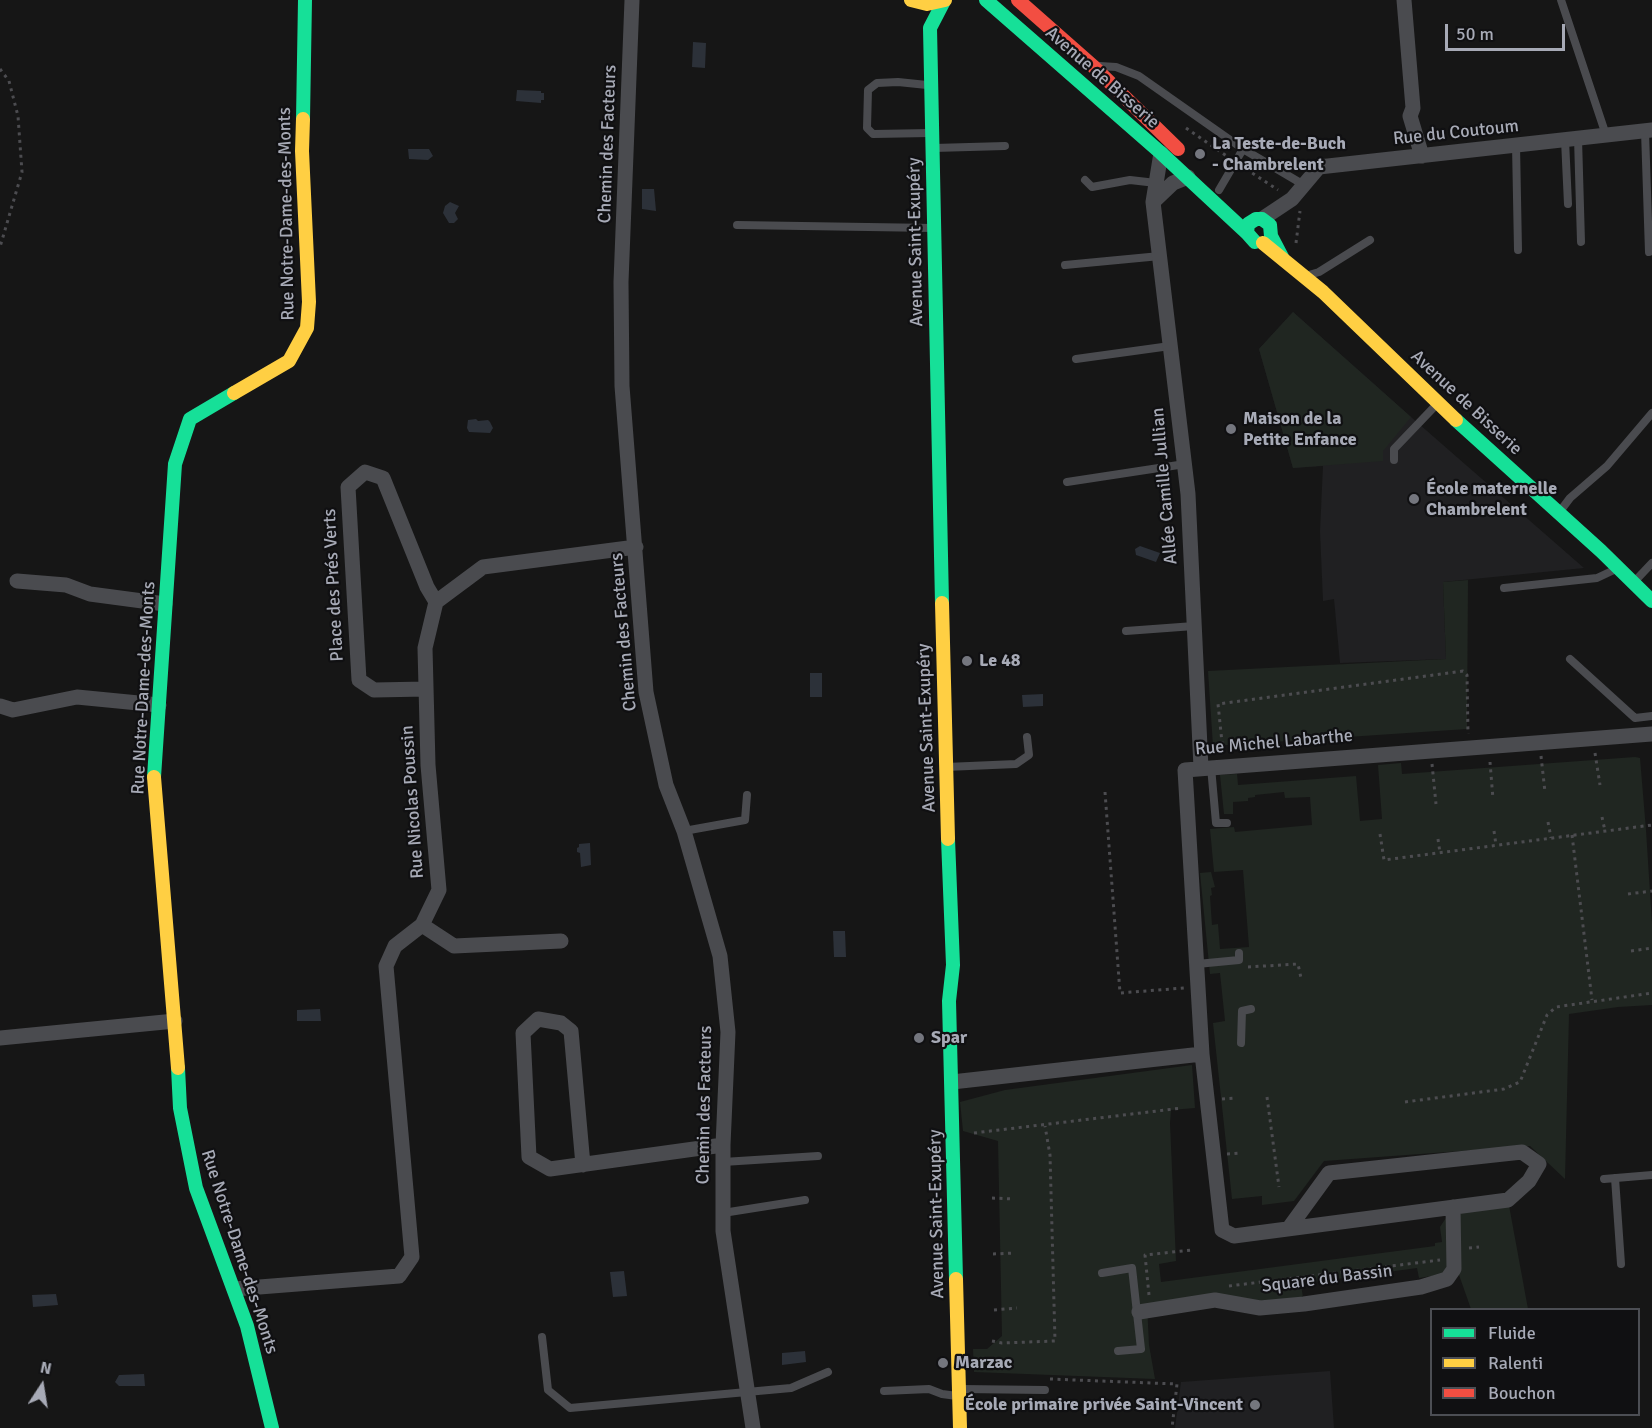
<!DOCTYPE html>
<html>
<head>
<meta charset="utf-8">
<style>
  body { margin:0 }
  #map { position:relative; width:1652px; height:1428px; overflow:hidden; background:#161616; font-family:Signika,sans-serif }
  canvas { display:block }
  .legend { position:absolute; left:1430px; top:1308px; width:210px; height:108px; box-sizing:border-box; background:#101012; border:2px solid #4c4e54; margin:0; padding:8px 10px; list-style:none; font-size:18px; color:#a7aab6 }
  .legend li { display:flex; align-items:center; gap:12px; height:30px }
  .legend b { width:30px; border:2px solid #4c4e54 }
  .north { position:absolute; left:12px; top:1356px; width:60px; height:60px; -webkit-text-stroke:4px #101012; paint-order:stroke; rotate:12deg; font-size:16px; font-weight:700; line-height:24px; text-align:center; color:#a7aab6 }
  .north::after { content:''; display:block; margin:auto; width:21px; height:27px; background:#a7aab6; clip-path:polygon(50% 0,100% 100%,50% 72%,0 100%) }
  .scale { position:absolute; left:1445px; top:24px; width:120px; height:27px; box-sizing:border-box; border:3px solid #a7aab6; border-top:0; padding-left:8px; font-size:18px; line-height:21px; white-space:nowrap; color:#a7aab6; -webkit-text-stroke:4px #101012; paint-order:stroke }
</style>
</head>
<body>
<div id="map">
<canvas width="1652" height="1428"></canvas>
<ul class="legend">
<li><b style="height:8px;background:#16e098"></b>Fluide</li>
<li><b style="height:8px;background:#ffcf43"></b>Ralenti</li>
<li><b style="height:8px;background:#f24e42"></b>Bouchon</li>
</ul>
<div class="north">N</div>
<div class="scale">50 m</div>
</div>
<script>
const c = document.querySelector('canvas').getContext('2d');
c.lineJoin = 'round';
function fill(path, color) { c.fillStyle = color; c.fill(path, 'evenodd'); }
const shape = rows => new Path2D(rows.map(r => 'M' + r).join(''));
function trace(path, color, width, dash) { c.strokeStyle = color; c.lineWidth = width; c.lineCap = dash ? 'butt' : 'round'; c.setLineDash(dash || []); c.stroke(path); }
function write(font, color, halo, rows, align = 'center') {
  c.font = font + ' Signika,sans-serif'; c.lineWidth = 4.5; c.setLineDash([]); c.textBaseline = 'middle'; c.strokeStyle = halo; c.fillStyle = color; for (const [text, x, y, turn = 0] of rows) {
    c.save(); c.translate(x, y); c.rotate((+turn || 0) * Math.PI / 180); c.textAlign = isNaN(turn) ? turn : align; if (halo) c.strokeText(text, 0, 0); c.fillText(text, 0, 0); c.restore();
  }
}
fill(shape([
  [1293,312,1411,417,1584,568,1443,582,1446,659,1340,663,1334,599,1323,601,1320,531,1323,466,1293,468,1259,349],
  [1330,1371,1334,1428,1175,1428,1181,1382]
]), '#202022');
fill(shape([
  [1293,312,1411,417,1383,451,1383,461,1293,468,1259,349],
  [1468,580,1467,729,1213,746,1208,671,1446,659,1443,582],
  [1635,757,1640,758,1646,830,1652,924,1652,1005,1618,1007,1569,1014,1565,1179,1530,1146,1324,1161,1294,1201,1262,1205,1262,1196,1232,1199,1213,1023,1225,1021,1220,973,1210,974,1200,873,1211,872,1215,887,1211,888,1212,895,1210,896,1212,925,1218,924,1220,949,1249,947,1243,870,1214,872,1210,829,1234,827,1235,832,1312,825,1310,797,1285,798,1284,792,1255,795,1255,797,1248,798,1248,801,1233,802,1233,814,1224,814,1220,775,1237,774,1238,785,1356,776,1360,821,1382,819,1378,765,1401,763,1402,774],
  [1192,1065,1195,1108,1171,1110,1170,1123,1176,1261,1159,1264,1161,1282,1435,1246,1435,1243,1442,1242,1440,1227,1453,1207,1508,1200,1528,1309,1471,1309,1458,1272,1419,1278,1417,1268,1301,1284,1303,1298,1259,1302,1147,1304,1149,1345,1155,1379,974,1372,973,1349,987,1349,1002,1336,998,1141,963,1131,960,1102,1005,1090]
]), '#202621');
fill(shape([
  [693,42,706,43,705,68,692,67],
  [517,90,541,91,541,93,544,93,544,100,541,100,541,103,516,101],
  [408,149,429,149,433,156,428,160,409,159],
  [642,189,654,189,656,211,642,209],
  [450,202,459,206,455,213,458,219,454,223,449,223,443,213,445,206],
  [476,419,478,421,488,420,490,422,493,428,490,433,469,432,467,428,468,420],
  [1140,546,1160,553,1156,562,1136,555,1135,549],
  [810,673,822,673,822,697,810,697],
  [1043,694,1043,706,1023,707,1022,695],
  [590,843,591,865,581,867,580,853,577,852,577,848,579,847,579,844],
  [833,931,845,931,846,957,834,957],
  [320,1009,321,1021,297,1021,297,1010],
  [624,1271,627,1296,613,1297,610,1272],
  [56,1294,58,1305,33,1307,32,1295],
  [805,1351,806,1362,782,1365,782,1353],
  [144,1374,145,1386,119,1386,115,1382,119,1375]
]), '#2c3139');
trace(shape([
  [0,69,9,81,18,116,22,172,0,247],
  [1186,128,1228,157],
  [1246,169,1278,190],
  [1296,243,1300,211],
  [1223,752,1218,704,1463,671,1467,675,1468,734],
  [1595,753,1600,785],
  [1541,756,1545,792],
  [1490,762,1493,799],
  [1432,764,1436,804],
  [1105,792,1120,993,1184,988],
  [1602,817,1605,831],
  [1548,822,1551,838],
  [1494,831,1496,845],
  [1380,834,1384,860,1652,825],
  [1572,835,1592,1000],
  [1438,839,1440,853],
  [1628,894,1652,891],
  [1631,951,1652,948],
  [1248,967,1298,964,1301,978],
  [1267,1097,1279,1187],
  [1222,1099,1235,1098],
  [1405,1102,1504,1089,1520,1082,1547,1015,1556,1007,1652,993],
  [974,1133,1182,1108],
  [1227,1154,1241,1153],
  [992,1198,1013,1199],
  [1469,1248,1479,1247],
  [993,1254,1015,1253],
  [1229,1286,1440,1260],
  [1149,1295,1145,1255,1192,1250],
  [994,1310,1017,1308],
  [992,1341,1002,1343,1055,1341,1050,1155,1045,1126],
  [1050,1379,1177,1384,1172,1428]
]), '#4c4c50', 3, [3, 4.5]);
trace(shape([
  [1561,0,1606,135],
  [1100,66,1116,67,1139,76,1243,149,1304,185],
  [927,85,898,82,877,83,868,90,867,128,873,134,930,133],
  [1645,131,1649,252],
  [1578,138,1581,242],
  [1565,140,1568,204],
  [1516,145,1518,250],
  [934,148,1005,146],
  [1085,180,1092,187,1130,180,1156,183],
  [1219,190,1243,149],
  [737,225,933,228],
  [1065,265,1160,256],
  [1309,275,1319,272,1370,240],
  [1076,359,1170,346],
  [1394,460,1394,449,1437,404],
  [1067,482,1185,464],
  [1561,510,1570,498,1607,466,1652,413],
  [1635,581,1652,563],
  [1504,588,1597,578,1614,570],
  [1126,631,1194,626],
  [1570,659,1635,718,1652,716],
  [946,767,1016,764,1029,755,1027,737],
  [1211,767,1216,823,1227,823],
  [684,831,745,820,747,795],
  [1197,964,1239,960,1239,953],
  [1241,1043,1242,1011,1251,1009],
  [723,1162,818,1156],
  [1615,1178,1621,1264],
  [1604,1179,1652,1175],
  [723,1213,805,1200],
  [1102,1273,1132,1268,1141,1349,1118,1351],
  [542,1337,548,1390,570,1408,791,1388,828,1372],
  [962,1389,1045,1390],
  [884,1391,929,1389,942,1394,957,1396]
]), '#4a4b4f', 8);
trace(shape([
  [632,0,621,282,622,386,646,692,666,785,684,831,720,956,728,1032,723,1145,723,1231,753,1428],
  [1404,0,1413,108,1410,116,1422,156],
  [1161,153,1153,202,1188,494,1201,768],
  [1153,202,1173,183,1188,177],
  [1262,219,1292,199,1319,167,1652,130],
  [17,581,66,585,90,594,165,604],
  [426,689,374,690,359,680,348,487,365,472,383,478,427,587,436,602],
  [0,706,13,710,77,697,159,705],
  [422,925,454,946,561,941],
  [0,1038,175,1021],
  [1202,1054,1222,1230,1234,1236,1508,1200,1529,1181,1539,1164,1522,1152,1329,1173,1289,1228],
  [952,1082,1202,1054,1185,770,1652,734],
  [583,1165,571,1031,561,1023,538,1019,523,1033,529,1157,550,1169,723,1145],
  [234,1289,399,1276,412,1257,386,966,395,946,422,925,439,890,428,765,425,648,436,602,483,567,636,547],
  [1139,1312,1215,1300,1260,1308,1304,1304,1421,1287,1447,1279,1454,1269,1453,1207]
]), '#4a4b4f', 15);
trace(shape([
  [986,0,1161,153,1247,233],
  [303,119,305,0],
  [1255,242,1247,233,1248,224,1256,219,1262,219,1270,225,1271,236,1282,257],
  [1456,420,1601,551,1652,601],
  [942,603,930,28,944,1],
  [154,777,175,464,190,419,234,393],
  [948,839,953,965,949,1001,956,1279],
  [178,1068,180,1108,196,1188,247,1326,272,1428]
]), '#16e098', 14);
trace(shape([
  [911,0,927,4,945,0],
  [1263,243,1323,292,1456,420],
  [234,393,289,361,307,328,309,302,302,151,303,119],
  [942,603,948,839],
  [154,777,178,1068],
  [956,1279,960,1428]
]), '#ffcf43', 14);
trace(shape([
  [1018,0,1094,67,1178,149]
]), '#f24e42', 14);
for (const [x, y, r, color] of [
  [1200,154,6,"#74767e"],
  [1231,429,6,"#74767e"],
  [1414,499,6,"#74767e"],
  [967,661,6,"#74767e"],
  [919,1038,6,"#74767e"],
  [943,1363,6,"#74767e"],
  [1255,1405,6,"#74767e"]
]) { const dot = new Path2D(); dot.arc(x, y, r, 0, 2 * Math.PI); c.fillStyle = color; c.fill(dot); trace(dot, '#101012', 2); }
write('18px', '#a7aab6', '#101012', [
  ["Avenue de Bisserie",1102,78,41],
  ["Rue du Coutoum",1456,133,-6],
  ["Chemin des Facteurs",608,144,-88],
  ["Rue Notre-Dame-des-Monts",287,214,-91],
  ["Avenue Saint-Exupéry",916,242,-91],
  ["Avenue de Bisserie",1466,403,43],
  ["Allée Camille Jullian",1165,486,-95],
  ["Place des Prés Verts",334,585,-93],
  ["Chemin des Facteurs",624,632,-95],
  ["Rue Notre-Dame-des-Monts",144,688,-87],
  ["Avenue Saint-Exupéry",927,728,-92],
  ["Rue Michel Labarthe",1274,743,-5],
  ["Rue Nicolas Poussin",413,802,-94],
  ["Chemin des Facteurs",705,1105,-89],
  ["Avenue Saint-Exupéry",937,1214,-91],
  ["Rue Notre-Dame-des-Monts",239,1252,72],
  ["Square du Bassin",1327,1279,-7]
]);
write('bold 18px', '#a7aab6', '#101012', [
  ["La Teste-de-Buch",1212,144],
  ["- Chambrelent",1212,165],
  ["Maison de la",1243,419],
  ["Petite Enfance",1243,440],
  ["École maternelle",1426,489],
  ["Chambrelent",1426,510],
  ["Le 48",979,661],
  ["Spar",931,1038],
  ["Marzac",955,1363],
  ["École primaire privée Saint-Vincent",1243,1405,"right"]
], 'left');
</script>
</body>
</html>
